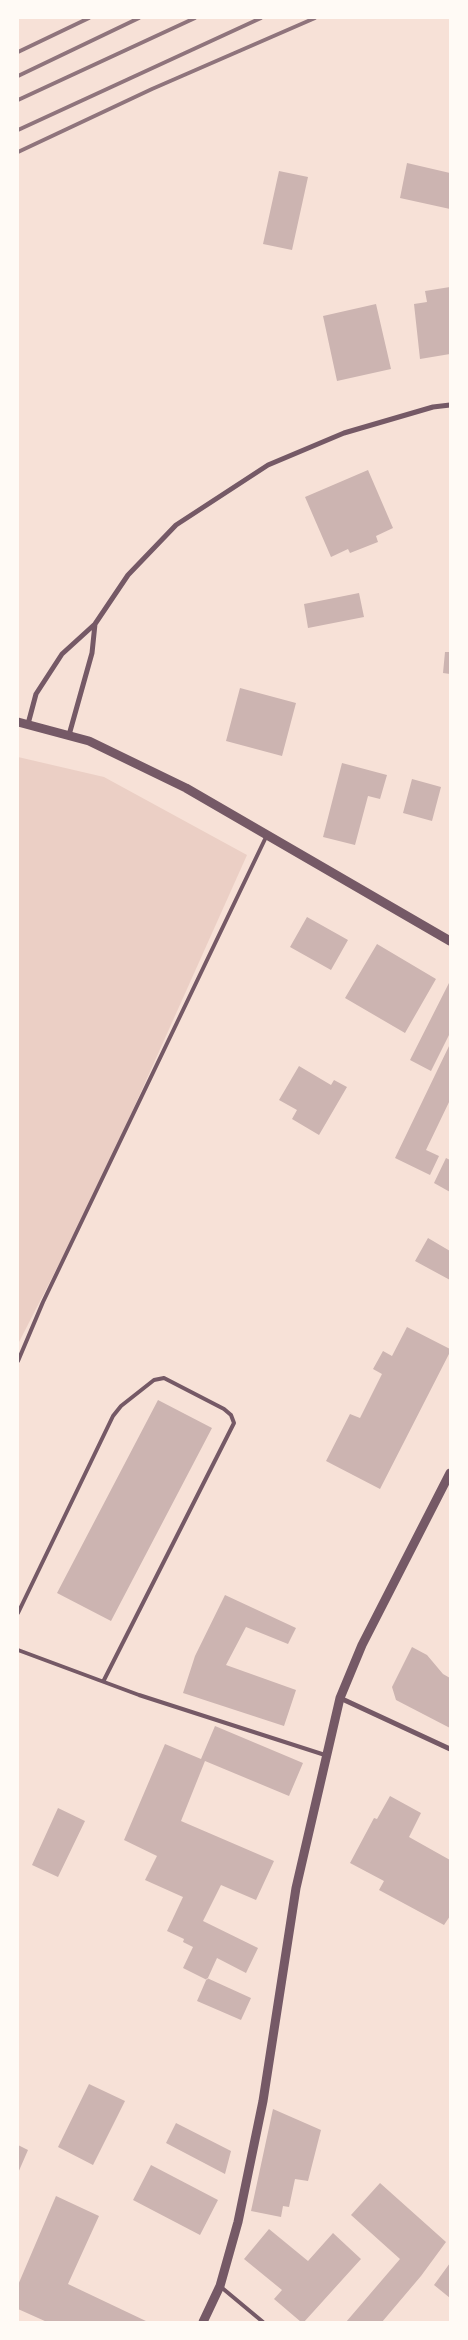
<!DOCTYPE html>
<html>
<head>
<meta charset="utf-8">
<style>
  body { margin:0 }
  #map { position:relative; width:468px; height:2340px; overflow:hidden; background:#f7e1d7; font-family:Signika,sans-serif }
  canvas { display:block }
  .frame { position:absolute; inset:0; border:19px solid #fffaf5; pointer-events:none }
</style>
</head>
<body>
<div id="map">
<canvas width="468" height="2340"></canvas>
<div class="frame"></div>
</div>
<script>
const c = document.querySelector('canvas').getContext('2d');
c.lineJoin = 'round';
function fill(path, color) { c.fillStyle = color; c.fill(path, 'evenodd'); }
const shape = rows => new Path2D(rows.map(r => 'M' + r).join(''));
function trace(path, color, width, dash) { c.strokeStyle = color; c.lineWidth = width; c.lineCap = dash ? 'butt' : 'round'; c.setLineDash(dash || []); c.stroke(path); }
fill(shape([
  [18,757,104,777,247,855,97,1190,18,1344]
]), '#ebcfc5');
fill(shape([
  [407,163,450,173,450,209,400,198],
  [279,171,308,177,292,250,263,244],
  [450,287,450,354,420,359,414,304,427,302,425,291],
  [376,304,391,369,337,381,323,316],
  [368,470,393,528,376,536,378,542,350,553,348,549,331,557,305,497],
  [359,593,364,617,308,628,304,604],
  [445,652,450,652,450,674,443,673],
  [240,688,296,703,282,756,226,741],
  [342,763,387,775,380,799,368,796,355,845,323,837],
  [412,779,441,787,432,821,403,813],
  [307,917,348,940,331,970,290,947],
  [377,944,436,979,405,1033,345,998],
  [450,981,450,1033,431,1071,410,1060],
  [450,1044,450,1100,426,1150,439,1156,430,1175,395,1158],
  [299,1066,331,1085,334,1080,347,1087,319,1135,292,1119,297,1110,279,1100],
  [446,1158,450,1160,450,1192,434,1183],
  [428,1238,450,1251,450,1280,415,1261],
  [407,1327,450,1349,450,1352,380,1489,326,1461,350,1414,360,1418,382,1374,373,1369,383,1351,392,1356],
  [158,1400,212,1428,111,1621,57,1593],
  [225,1595,296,1628,288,1644,246,1627,226,1665,296,1690,284,1726,183,1693,195,1656],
  [412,1647,427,1655,443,1674,450,1678,450,1728,396,1700,392,1687],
  [215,1726,303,1763,289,1796,205,1761,181,1821,274,1861,256,1900,221,1885,203,1921,258,1948,246,1973,217,1958,207,1980,183,1968,193,1947,183,1942,184,1939,167,1931,183,1897,145,1880,157,1856,124,1840,165,1744,201,1759],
  [390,1796,421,1813,409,1837,450,1860,450,1916,444,1925,379,1890,384,1881,350,1863,374,1818,377,1819],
  [58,1808,85,1821,58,1877,32,1865],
  [207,1978,251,1998,241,2020,197,2001],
  [89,2084,125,2101,93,2165,58,2147],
  [273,2109,321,2130,308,2181,295,2179,289,2207,283,2206,281,2217,251,2211],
  [176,2123,231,2151,225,2174,166,2143],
  [18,2145,28,2150,18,2173],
  [151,2165,218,2200,200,2235,133,2200],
  [380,2183,446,2242,421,2276,382,2322,346,2322,400,2259,351,2215],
  [56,2196,99,2216,68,2284,148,2322,47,2322,18,2309,18,2285],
  [269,2229,308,2261,333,2233,361,2259,304,2322,301,2322,274,2299,282,2290,244,2259],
  [450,2263,450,2298,434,2285]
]), '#ccb4b1');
trace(shape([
  [18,1361,43,1302,267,835],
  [18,1613,113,1416,121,1406,154,1380,164,1378,224,1409,231,1415,234,1423,104,1680],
  [18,1650,139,1695,325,1755],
  [221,2287,263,2322]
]), '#755966', 4);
trace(shape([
  [28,724,36,694,62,654,95,624,128,575,176,525,268,465,344,433,433,407,450,405],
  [69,735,92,653,95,624],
  [340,1698,450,1749]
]), '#755966', 5);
trace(shape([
  [18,722,89,741,186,788,450,941],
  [203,2322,220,2286,238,2222,263,2101,296,1888,340,1698,362,1645,450,1473]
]), '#755966', 9);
trace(shape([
  [18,52,89,18],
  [18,76,139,18],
  [18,100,195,18],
  [18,130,261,18],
  [18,152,152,89,315,18]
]), '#8f747c', 4);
</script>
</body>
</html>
